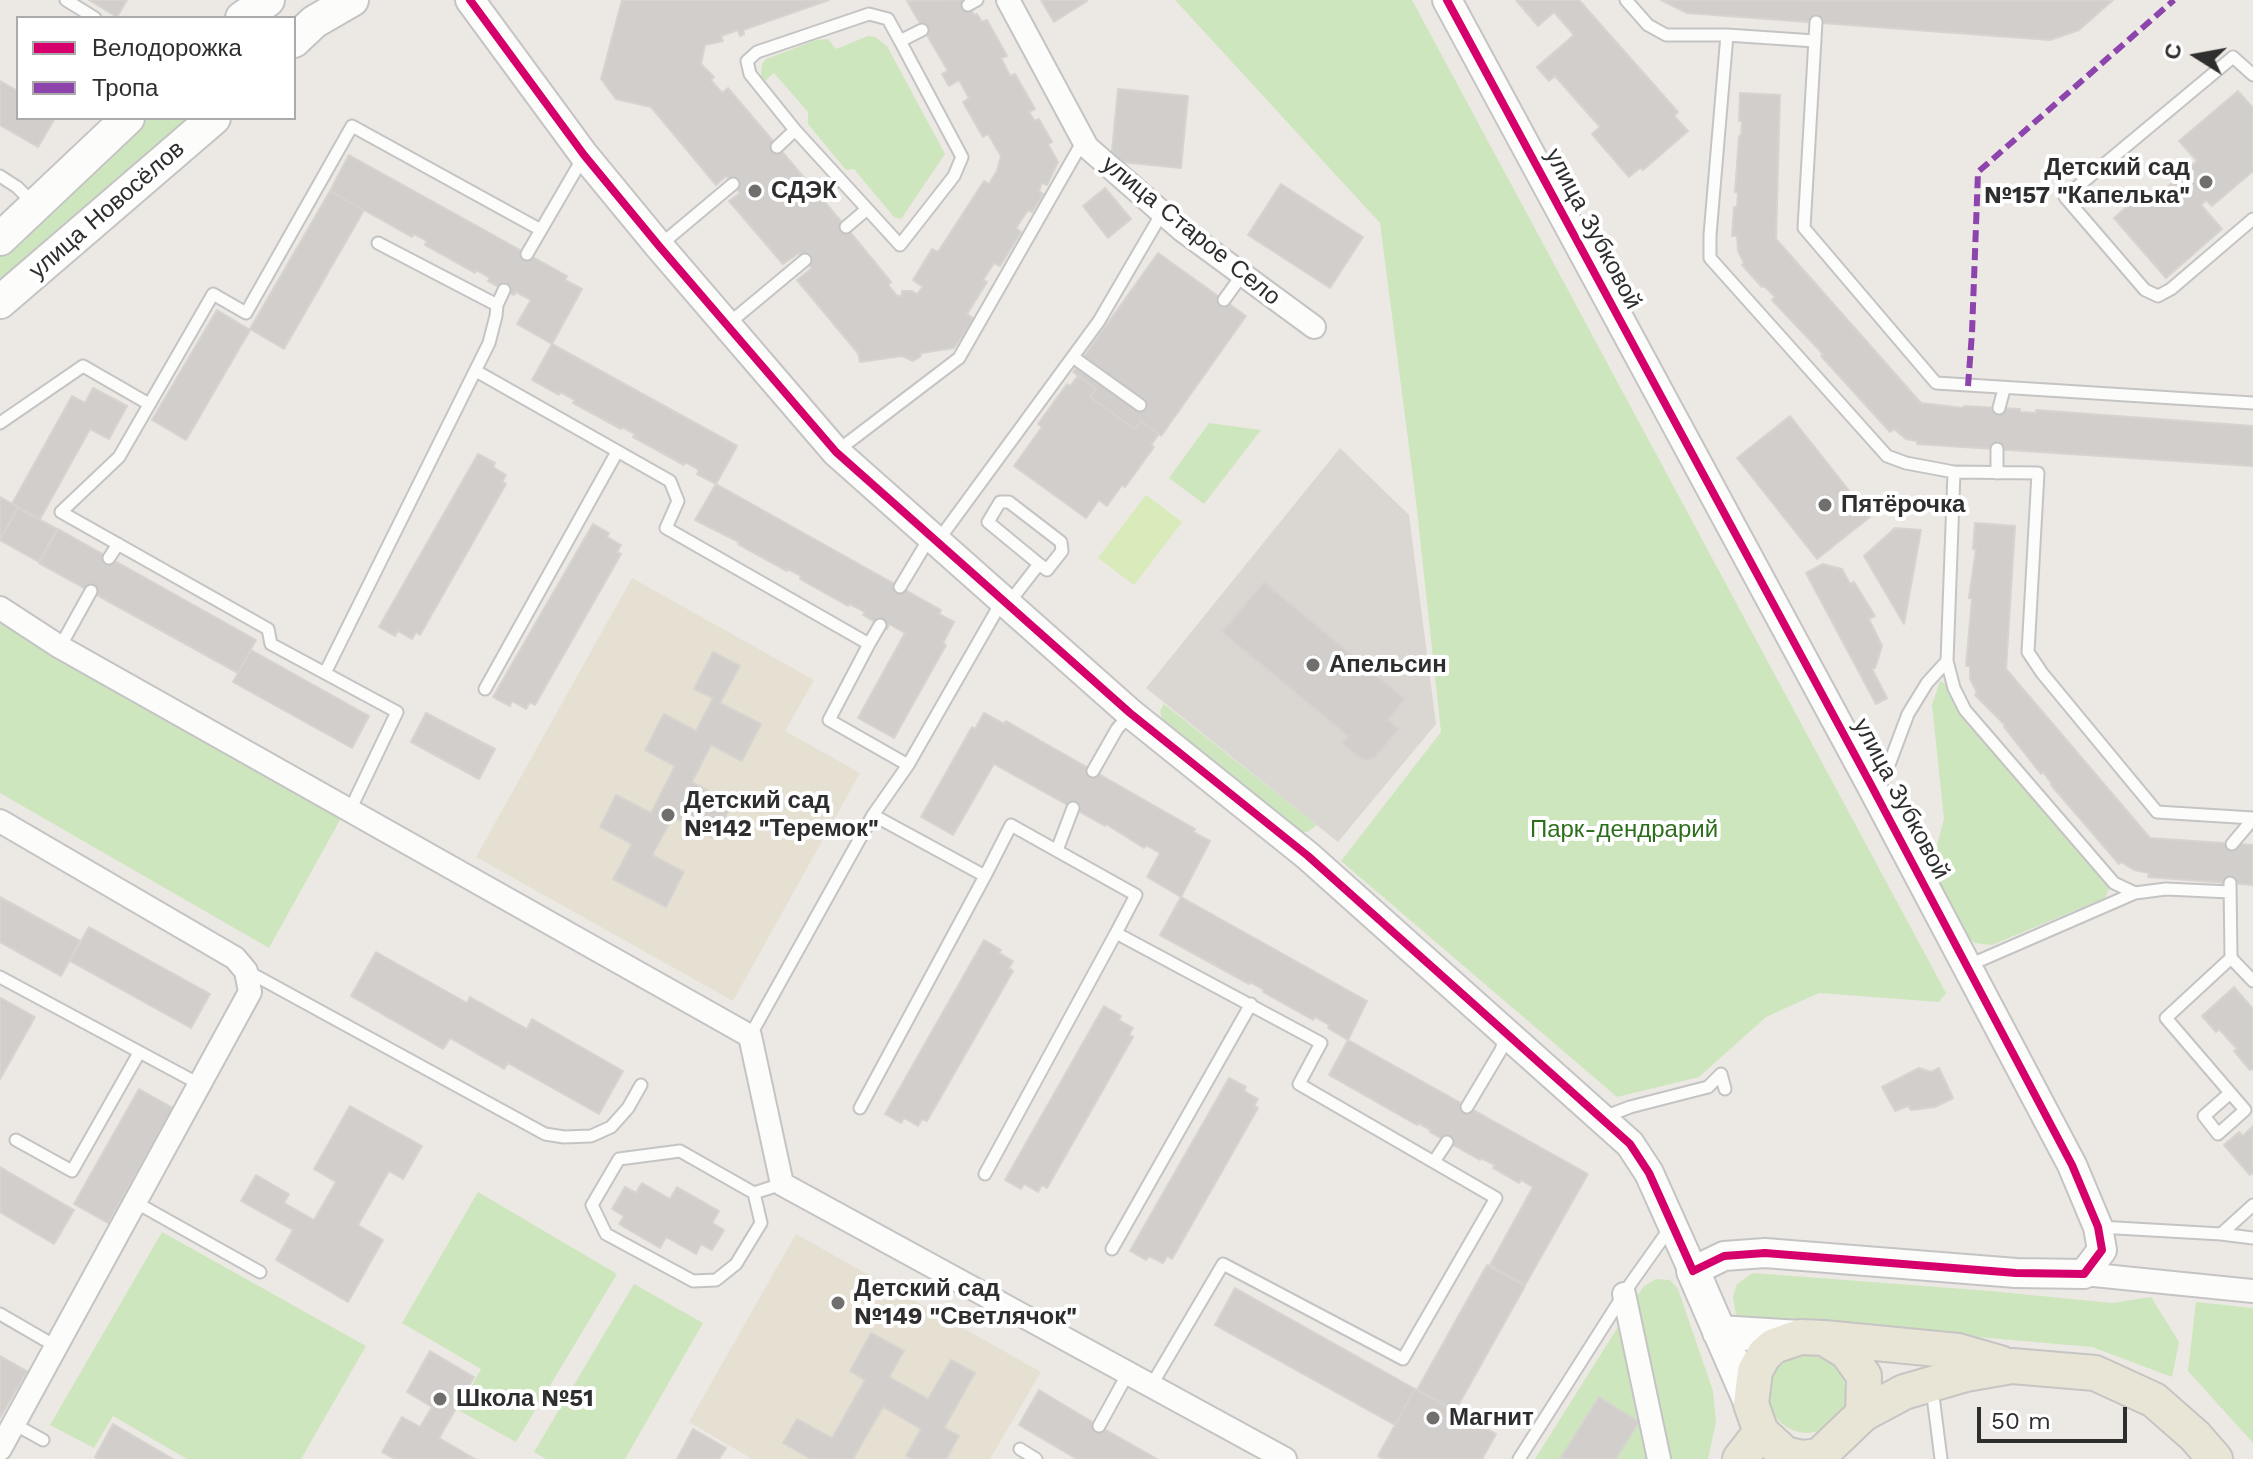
<!DOCTYPE html>
<html>
<head>
<meta charset="utf-8">
<style>
  body { margin:0 }
  #map { position:relative; width:2253px; height:1459px; overflow:hidden; background:#ece8e4; font-family:"Work Sans",sans-serif }
  canvas { display:block }
  .legend { position:absolute; left:16px; top:16px; width:280px; height:104px; box-sizing:border-box; background:#fff; border:2px solid #ababab; margin:0; padding:10px 14px; list-style:none; font-size:24px; color:#2e2e2e }
  .legend li { display:flex; align-items:center; gap:16px; height:40px }
  .legend b { width:40px; border:2px solid #ababab }
  .north { position:absolute; left:2157px; top:16px; width:80px; height:80px; -webkit-text-stroke:6px #fff; paint-order:stroke; rotate:281deg; font-size:22px; font-weight:700; line-height:32px; text-align:center; color:#2e2e2e }
  .north::after { content:''; display:block; margin:auto; width:28px; height:36px; background:#2e2e2e; clip-path:polygon(50% 0,100% 100%,50% 72%,0 100%) }
  .scale { position:absolute; left:1977px; top:1407px; width:150px; height:36px; box-sizing:border-box; border:4px solid #2e2e2e; border-top:0; padding-left:10px; font-size:24px; line-height:28px; white-space:nowrap; color:#2e2e2e; -webkit-text-stroke:6px #fff; paint-order:stroke }
</style>
</head>
<body>
<div id="map">
<canvas width="2253" height="1459"></canvas>
<ul class="legend">
<li><b style="height:10px;background:#d6006c"></b>Велодорожка</li>
<li><b style="height:10px;background:#8e44ad"></b>Тропа</li>
</ul>
<div class="north">С</div>
<div class="scale">50 m</div>
</div>
<script>
const c = document.querySelector('canvas').getContext('2d');
c.lineJoin = 'round';
function fill(path, color) { c.fillStyle = color; c.fill(path, 'evenodd'); }
const shape = rows => new Path2D(rows.map(r => 'M' + r).join(''));
function trace(path, color, width, dash) { c.strokeStyle = color; c.lineWidth = width; c.lineCap = dash ? 'butt' : 'round'; c.setLineDash(dash || []); c.stroke(path); }
function write(font, color, halo, rows, align = 'center') {
  c.font = font + ' "Work Sans",sans-serif'; c.lineWidth = 8; c.setLineDash([]); c.textBaseline = 'middle'; c.strokeStyle = halo; c.fillStyle = color; for (const [text, x, y, turn = 0] of rows) {
    c.save(); c.translate(x, y); c.rotate((+turn || 0) * Math.PI / 180); c.textAlign = isNaN(turn) ? turn : align; if (halo) c.strokeText(text, 0, 0); c.fillText(text, 0, 0); c.restore();
  }
}
fill(shape([
  [632,578,814,680,785,731,860,773,733,1001,476,857],
  [796,1234,1041,1372,990,1459,749,1459,749,1457,689,1422]
]), '#e6e0d3');
fill(shape([
  [1175,0,1412,0,1946,993,1939,1002,1819,993,1766,1017,1699,1077,1617,1097,1341,861,1441,732,1416,501,1380,223],
  [868,36,875,37,887,46,945,154,901,219,894,217,854,169,846,170,808,124,808,112,774,73,765,81,761,75,762,64,766,59,816,40,828,39,836,49],
  [149,118,192,118,0,289,0,251],
  [1209,423,1261,430,1204,504,1169,478],
  [0,622,345,811,269,948,0,793],
  [1940,681,1947,685,1960,711,2103,877,2110,887,2105,898,1992,945,1975,943,1968,937,1931,868,1944,819,1932,705],
  [1164,704,1317,825,1307,832,1299,832,1163,724,1160,711],
  [478,1192,617,1274,516,1442,458,1410,481,1369,402,1323],
  [162,1232,366,1346,301,1459,187,1459,113,1416,94,1448,50,1425],
  [1753,1273,1990,1291,2112,1303,2151,1297,2179,1342,2172,1377,2092,1347,1977,1337,1747,1323,1736,1315,1733,1297,1737,1284],
  [1656,1279,1670,1280,1678,1289,1713,1391,1716,1422,1708,1459,1535,1459,1643,1287],
  [634,1284,703,1323,625,1459,546,1459,534,1452],
  [2196,1302,2253,1308,2253,1443,2188,1371],
  '1768 1394a39 39 0 1 1 78 0a39 39 0 1 1-78 0Z'
]), '#cee6be');
fill(shape([
  [1146,495,1182,522,1134,585,1098,558]
]), '#d9eabb');
fill(shape([
  [1340,448,1409,515,1436,724,1338,842,1146,688]
]), '#dad6d2');
const building = shape([
  [89,0,127,0,117,17,89,0],
  [622,0,829,0,743,30,744,34,740,36,738,30,721,36,723,41,705,45,701,64,714,77,711,80,722,93,728,88,846,227,891,282,888,285,897,296,902,296,902,291,912,291,917,294,923,287,913,280,932,249,938,252,984,181,989,184,997,171,1001,156,988,134,983,137,963,102,969,98,959,80,949,86,942,74,948,71,907,1,965,0,974,15,977,14,982,22,987,20,1007,56,1001,58,1010,76,1015,74,1035,109,1029,112,1035,121,1039,119,1052,142,1048,144,1058,162,1047,185,1042,183,1039,191,1043,194,1032,212,1028,210,1016,228,1021,232,1000,266,994,263,983,280,987,282,967,314,974,319,954,348,921,353,920,357,913,361,902,356,860,362,858,353,797,280,812,268,799,253,783,264,729,201,740,193,726,176,716,185,651,107,616,99,601,79,622,0],
  [1041,0,1086,0,1087,1,1054,22,1041,0],
  [1516,0,1579,0,1678,112,1674,116,1688,131,1643,170,1640,168,1629,177,1592,134,1600,127,1555,76,1549,81,1537,67,1574,35,1554,12,1538,26,1516,0],
  [1661,0,2053,1,2113,0,2079,30,2050,40,1687,13,1661,0],
  [0,81,18,91,18,118,55,118,38,147,0,125,0,81],
  [1118,89,1188,96,1181,168,1111,161,1118,89],
  [2238,91,2253,108,2253,171,2212,206,2206,200,2201,205,2222,229,2166,278,2114,218,2142,193,2150,202,2197,161,2179,141,2238,91],
  [1740,93,1780,95,1776,239,1921,403,1963,408,1964,406,2020,409,2020,412,2036,413,2036,410,2253,426,2253,466,1917,444,1917,441,1906,439,1894,429,1890,432,1821,356,1823,354,1772,300,1775,297,1764,286,1762,287,1742,265,1744,263,1738,251,1737,236,1732,236,1734,207,1737,207,1738,193,1735,192,1739,136,1741,136,1742,121,1739,121,1740,93],
  [349,155,567,276,565,280,582,289,552,344,517,324,531,300,516,292,514,295,488,281,490,278,476,270,475,273,425,245,427,241,414,234,412,237,330,191,349,155],
  [1281,184,1363,237,1330,288,1248,235,1281,184],
  [1105,188,1131,219,1108,238,1083,206,1105,188],
  [330,191,364,210,284,349,250,329,330,191],
  [1158,253,1246,316,1161,436,1141,421,1135,429,1090,397,1096,389,1073,372,1158,253],
  [217,310,250,330,186,440,152,420,217,310],
  [552,344,737,446,716,484,697,474,699,470,685,462,684,465,633,437,635,434,622,427,621,429,573,403,575,400,560,392,559,395,532,380,552,344],
  [1078,376,1096,389,1090,397,1135,429,1141,421,1159,434,1151,445,1154,447,1125,487,1122,485,1107,506,1099,500,1086,518,1014,466,1042,427,1038,424,1067,384,1070,386,1078,376],
  [93,388,127,406,109,439,90,429,40,519,12,504,72,396,85,403,93,388],
  [1790,416,1870,517,1817,559,1737,458,1790,416],
  [478,454,495,463,493,467,506,475,502,482,506,484,420,635,416,632,412,639,398,631,395,636,379,627,478,454],
  [716,484,941,610,939,614,954,622,943,643,946,645,894,738,858,718,905,633,889,624,887,629,863,615,865,612,850,604,848,606,800,579,801,576,788,569,787,571,738,544,739,542,695,520,716,484],
  [0,497,18,507,0,540,0,497],
  [18,508,57,529,39,562,0,540,18,508],
  [1975,523,2015,526,2006,669,2150,838,2253,845,2253,885,2148,877,2149,873,2134,870,2121,862,2119,864,2051,785,2052,784,2043,772,2041,774,2004,727,2005,725,1975,695,1977,692,1970,679,1970,666,1966,666,1972,599,1969,598,1976,549,1973,549,1975,523],
  [593,524,609,533,607,537,621,545,617,552,621,554,535,705,530,702,526,709,512,701,510,706,493,697,593,524],
  [1895,528,1921,530,1904,624,1864,556,1895,528],
  [58,529,256,640,238,673,39,563,58,529],
  [1823,564,1842,569,1850,584,1854,582,1875,616,1869,619,1882,646,1875,668,1872,669,1887,698,1876,704,1806,573,1823,564],
  [1264,582,1405,699,1388,720,1399,729,1375,757,1368,760,1360,758,1342,743,1348,736,1222,632,1264,582],
  [251,650,369,716,352,748,233,682,251,650],
  [713,652,740,666,720,703,761,724,742,761,711,745,692,782,732,804,714,838,673,817,652,855,684,872,666,907,613,879,632,844,600,827,616,795,651,813,675,766,645,750,664,714,696,731,713,698,694,689,713,652],
  [426,713,495,749,479,779,411,742,426,713],
  [984,713,1004,724,1006,721,1195,829,1193,832,1210,841,1181,897,1147,877,1160,853,1146,845,1144,848,1106,824,1105,826,994,764,953,835,921,817,972,727,975,729,984,713],
  [0,897,80,941,61,976,0,942,0,897],
  [1181,897,1367,1001,1348,1040,1328,1028,1329,1025,1315,1017,1313,1020,1263,992,1264,990,1250,982,1249,984,1160,935,1181,897],
  [89,927,210,994,191,1028,70,961,89,927],
  [984,940,1001,950,999,953,1013,961,1009,968,1013,971,927,1121,922,1119,918,1126,904,1118,901,1123,885,1114,984,940],
  [376,952,467,1003,470,997,527,1029,532,1019,623,1071,599,1114,508,1063,504,1069,450,1038,443,1049,351,996,376,952],
  [2234,987,2253,1009,2253,1069,2250,1070,2234,1051,2237,1049,2219,1029,2216,1032,2202,1016,2234,987],
  [1,998,35,1017,0,1079,0,999,1,998],
  [1104,1006,1121,1016,1119,1020,1133,1028,1129,1035,1133,1037,1047,1188,1042,1185,1038,1192,1024,1184,1021,1189,1005,1180,1104,1006],
  [1348,1040,1588,1174,1525,1285,1490,1265,1533,1187,1521,1180,1519,1183,1493,1168,1495,1165,1481,1158,1480,1160,1430,1132,1431,1130,1418,1123,1417,1125,1329,1075,1348,1040],
  [1919,1068,1931,1072,1939,1068,1953,1098,1935,1107,1911,1110,1908,1106,1895,1111,1882,1087,1919,1068],
  [1229,1078,1246,1087,1244,1091,1258,1099,1254,1106,1258,1108,1172,1259,1167,1256,1163,1263,1149,1256,1146,1260,1130,1251,1229,1078],
  [139,1089,173,1108,108,1223,74,1204,139,1089],
  [350,1106,422,1146,403,1179,389,1171,358,1225,383,1240,348,1302,276,1260,293,1230,241,1201,256,1175,289,1194,284,1203,314,1220,336,1182,314,1169,350,1106],
  [2253,1126,2253,1173,2250,1175,2224,1145,2239,1132,2243,1136,2253,1126],
  [0,1167,74,1210,54,1244,0,1212,0,1167],
  [642,1183,670,1199,677,1187,719,1211,712,1223,724,1230,712,1250,701,1244,696,1254,666,1237,660,1248,619,1224,624,1216,612,1209,625,1187,636,1193,642,1183],
  [1487,1265,1525,1286,1455,1411,1417,1390,1487,1265],
  [1235,1288,1415,1389,1395,1425,1215,1325,1235,1288],
  [871,1333,904,1351,889,1377,928,1399,951,1360,975,1373,944,1428,959,1436,946,1459,912,1459,906,1456,921,1429,883,1407,853,1459,811,1459,783,1443,797,1419,832,1438,865,1380,850,1371,871,1333],
  [430,1351,474,1377,439,1438,475,1459,395,1459,382,1452,402,1417,420,1427,432,1407,407,1392,430,1351],
  [0,1356,27,1371,0,1418,0,1356],
  [1415,1389,1496,1434,1482,1459,1384,1459,1378,1456,1415,1389],
  [1039,1390,1099,1426,1157,1459,1077,1459,1019,1425,1039,1390],
  [1599,1397,1639,1422,1616,1459,1560,1459,1599,1397],
  [113,1424,173,1459,99,1459,95,1457,113,1424],
  [693,1429,726,1448,719,1459,677,1459,693,1429]
]);
fill(building, '#d1cecb');
trace(building, '#d7d4d0', 2);
const service = shape([
  [66,0,95,18],
  [1626,0,1648,25,1666,35,1727,35],
  [968,5,977,0],
  [1816,22,1804,228,1936,383,2253,403],
  [900,41,962,157,954,176,900,245,795,130,750,74,747,61,757,52,869,14,888,19,900,41,922,30],
  [1815,41,1727,35,1710,235,1710,258,1887,456,1906,463,1954,472],
  [2253,75,2233,57,2065,197,2145,290,2158,296,2171,289,2253,219],
  [777,147,795,130],
  [0,176,17,187,33,203],
  [846,227,866,210],
  [659,246,733,184],
  [527,254,584,156],
  [1224,300,1242,275],
  [497,305,504,290],
  [728,324,805,260],
  [1073,357,1140,405],
  [476,371,670,481,678,501,666,528,869,644,829,720,908,765],
  [1999,408,2004,389],
  [0,423,83,366,149,404],
  [837,451,959,358,1083,141],
  [1997,473,1997,449],
  [937,542,1099,321,1162,213],
  [109,558,118,544],
  [900,587,930,537],
  [1008,604,1039,564,988,522,1000,502,1009,502,1061,542,1062,551,1047,570,1039,564],
  [869,644,880,625],
  [60,647,91,591],
  [325,673,489,343,496,316,497,305,378,243],
  [485,689,617,452],
  [1093,771,1117,729,1130,714],
  [1870,783,1887,770,1908,714,1927,683,1947,661],
  [350,810,397,712,271,644,268,629,61,512,119,457,213,294,246,313,352,126,541,230],
  [873,815,985,876,1011,825,1136,895,1116,933,1321,1043,1299,1084,1496,1198,1403,1359,1223,1264,1151,1386],
  [2232,844,2253,819],
  [1057,850,1073,808],
  [2230,883,2231,958,2253,981],
  [2230,892,2166,889,2135,893,2114,883,1965,710,1954,688,1947,661,1954,472,2038,473,2028,652,2042,673,2157,812,2253,818],
  [1967,966,2135,893],
  [247,971,545,1134,564,1137,591,1136,611,1127,628,1108,641,1085],
  [0,977,199,1084],
  [750,1036,873,815,908,765,1002,601],
  [2229,1094,2204,1116,2218,1134,2245,1110,2166,1018,2231,958],
  [1467,1107,1501,1050,1505,1037],
  [860,1108,985,876],
  [1604,1117,1630,1107,1708,1087,1721,1074,1725,1089],
  [16,1140,72,1171,139,1053],
  [1435,1160,1447,1142],
  [985,1174,1116,933],
  [754,1193,761,1223,736,1264,716,1280,693,1281,606,1234,592,1205,619,1159,680,1151,754,1193,782,1184],
  [135,1202,260,1272],
  [2099,1227,2221,1234,2253,1205],
  [2221,1234,2253,1238],
  [1112,1249,1251,1004],
  [0,1314,57,1347],
  [1932,1388,1941,1459],
  [14,1424,43,1440],
  [1099,1426,1128,1373],
  [1020,1449,1036,1459],
  [1519,1459,1631,1283,1670,1228]
]);
const minor = shape([
  [1008,0,1087,147,1182,230,1314,327],
  [0,608,60,647,750,1036,782,1184,1285,1459],
  [0,821,235,958,246,971,250,992,0,1449],
  [2084,1274,2253,1291],
  [1624,1294,1659,1459]
]);
const tertiary = shape([
  [470,0,584,155,659,246,836,452,1130,713,1308,856,1630,1144,1649,1173,1693,1271,1724,1256,1765,1253,2016,1273,2084,1274,2102,1250,2098,1227,2072,1165,1870,783,1447,0]
]);
const secondary = shape([
  [242,18,268,0],
  [294,41,314,22,352,0],
  [0,239,128,118],
  [0,302,214,118],
  [1693,1271,1751,1404],
  [1719,1332,1800,1337]
]);
const primary = shape([
  [1824,1338,1958,1351,2000,1363],
  [1863,1414,1904,1392,1966,1374,2012,1366,2095,1373,2154,1400,2195,1436,2215,1459],
  [1740,1459,1761,1432],
  [1816,1459,1863,1414,1864,1376,1847,1352,1824,1338,1800,1337,1774,1346,1764,1355,1755,1371,1751,1404,1761,1432,1785,1454,1802,1458,1819,1456]
]);
trace(service, '#c5c4c5', 15);
trace(minor, '#c5c4c5', 26);
trace(tertiary, '#c5c4c5', 32);
trace(secondary, '#c5c4c5', 36);
trace(primary, '#c6c5c4', 38);
trace(service, '#fcfcfb', 11);
trace(minor, '#fcfcfb', 22);
trace(tertiary, '#fcfcfb', 28);
trace(secondary, '#fcfcfb', 32);
trace(primary, '#e8e4d6', 34);
trace(shape([
  [1968,386,1972,333,1978,172,2174,0]
]), '#8e44ad', 6, [12, 6]);
trace(shape([
  [470,0,584,155,659,246,836,452,1130,713,1308,856,1630,1144,1649,1173,1693,1271,1724,1256,1765,1253,2016,1273,2084,1274,2102,1250,2098,1227,2072,1165,1870,783,1447,0]
]), '#d6006c', 8);
for (const [x, y, r, color] of [
  [2206,182,8,"#706f6e"],
  [755,191,8,"#706f6e"],
  [1825,505,8,"#706f6e"],
  [1313,665,8,"#706f6e"],
  [668,815,8,"#706f6e"],
  [838,1303,8,"#706f6e"],
  [440,1399,8,"#706f6e"],
  [1433,1418,8,"#706f6e"]
]) { const dot = new Path2D(); dot.arc(x, y, r, 0, 2 * Math.PI); c.fillStyle = color; c.fill(dot); trace(dot, '#fff', 3); }
write('bold 24px', '#2e2e2e', '#fff', [
  ["Детский сад",2190,168,"right"],
  ["№157 \"Капелька\"",2190,196,"right"],
  ["СДЭК",771,191],
  ["Пятёрочка",1841,505],
  ["Апельсин",1329,665],
  ["Детский сад",684,801],
  ["№142 \"Теремок\"",684,829],
  ["Детский сад",854,1289],
  ["№149 \"Светлячок\"",854,1317],
  ["Школа №51",456,1399],
  ["Магнит",1449,1418]
], 'left');
write('24px', '#2e2e2e', '#fff', [
  ["улица Новосёлов",107,210,-41],
  ["улица Зубковой",1593,229,62],
  ["улица Старое Село",1191,231,39],
  ["улица Зубковой",1901,799,62]
]);
write('24px', '#2c6e1b', '#fff', [
  ["Парк-дендрарий",1624,830]
]);
</script>
</body>
</html>
